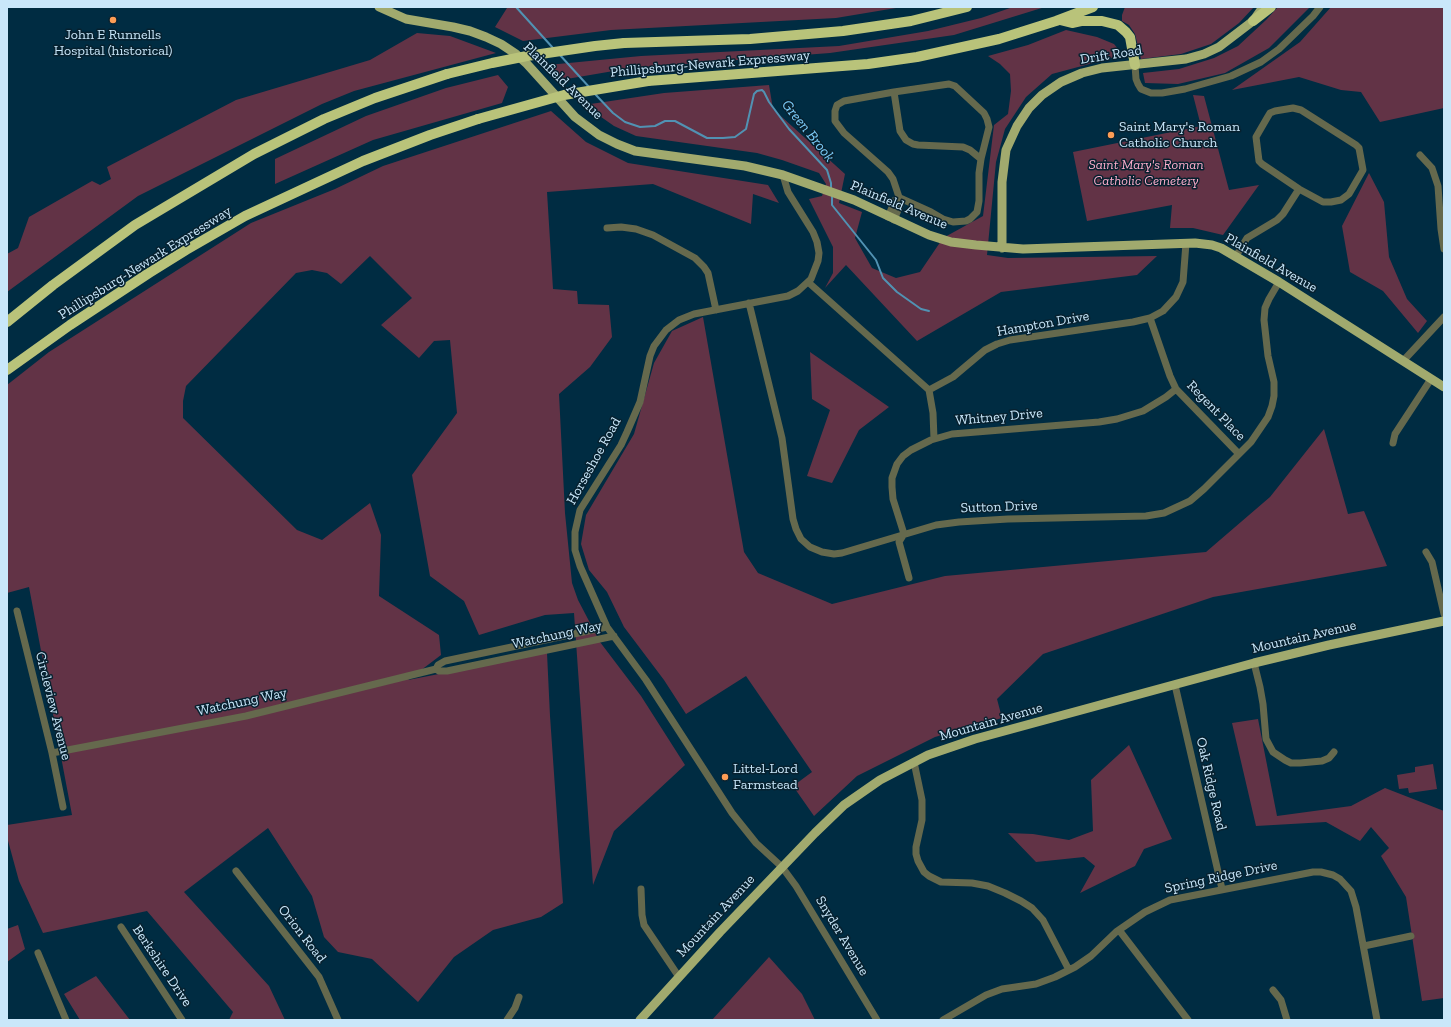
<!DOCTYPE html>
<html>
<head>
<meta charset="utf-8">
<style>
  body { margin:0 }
  #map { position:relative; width:1451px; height:1027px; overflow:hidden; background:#002c42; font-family:"Zilla Slab",serif }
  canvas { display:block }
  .frame { position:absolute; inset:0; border:8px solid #c9e7fa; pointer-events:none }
</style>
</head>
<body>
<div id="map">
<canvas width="1451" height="1027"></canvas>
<div class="frame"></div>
</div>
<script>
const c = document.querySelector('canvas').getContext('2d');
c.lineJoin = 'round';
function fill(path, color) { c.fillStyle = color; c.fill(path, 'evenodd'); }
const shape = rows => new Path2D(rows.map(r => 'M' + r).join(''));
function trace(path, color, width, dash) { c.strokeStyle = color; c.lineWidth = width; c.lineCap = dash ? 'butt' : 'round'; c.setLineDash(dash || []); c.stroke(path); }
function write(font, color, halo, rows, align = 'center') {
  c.font = font + ' "Zilla Slab",serif'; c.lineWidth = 3; c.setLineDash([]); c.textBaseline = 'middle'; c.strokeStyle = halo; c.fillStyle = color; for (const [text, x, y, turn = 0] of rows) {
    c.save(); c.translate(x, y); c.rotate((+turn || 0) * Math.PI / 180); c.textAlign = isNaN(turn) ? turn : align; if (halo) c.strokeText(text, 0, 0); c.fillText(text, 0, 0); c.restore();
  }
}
fill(shape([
  [501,7,696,7,700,8,753,7,902,7,836,18,611,30,523,41,495,27,507,8],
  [1013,7,1045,7,954,35,830,53,631,68,561,80,548,65,641,56,839,46,928,31,981,18],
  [1125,7,1254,7,1239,23,1211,44,1181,54,1141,59,1135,34,1129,25,1122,21,1122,15],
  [1278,7,1310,7,1269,48,1225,73,1178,84,1145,83,1143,73,1179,69,1214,58,1238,46,1266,20],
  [1331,7,1444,7,1444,108,1380,122,1361,92,1341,90,1299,77,1232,90,1300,42],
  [1066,30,1097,37,1114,44,1123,55,1052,74,1026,97,1005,129,996,162,987,255,1008,258,1157,256,1137,275,1001,292,917,341,846,265,825,288,833,273,833,247,809,199,822,196,826,184,819,173,782,160,757,153,636,136,614,126,584,105,664,93,769,85,773,109,845,174,839,203,862,212,855,238,872,268,896,278,920,272,943,238,983,216,994,125,1008,114,1011,91,1010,74,1000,64,988,56,1028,45],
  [417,33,450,36,496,53,354,91,322,104,138,196,7,292,7,254,18,248,29,217,92,181,100,185,111,179,107,167,236,100,370,60],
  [498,75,508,87,502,103,373,140,275,184,275,159,366,116,446,88],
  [1193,95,1204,96,1229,190,1259,185,1223,235,1193,228,1170,228,1172,205,1087,221,1073,152,1201,126],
  [551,111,586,142,628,163,768,185,779,203,753,194,751,224,653,184,547,192,553,289,577,291,578,304,609,305,612,337,590,367,559,394,565,513,572,583,578,600,600,642,641,696,685,765,614,831,593,885,574,613,545,615,479,635,464,601,430,576,412,475,457,413,450,340,434,341,419,358,381,325,412,298,370,256,341,284,327,273,312,270,296,273,186,386,183,401,183,418,297,530,322,540,370,503,381,535,379,596,439,635,441,655,408,680,547,653,550,716,563,903,541,917,493,930,454,957,418,1002,372,959,338,952,324,937,312,896,268,828,184,892,269,986,285,1020,229,1020,233,1012,147,911,43,933,19,881,7,837,7,825,72,815,29,587,7,593,7,385,49,352,251,223,335,189,383,166],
  [1369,173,1384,202,1389,257,1407,299,1427,321,1418,333,1383,291,1350,272,1342,226],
  [703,317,744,552,758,573,832,604,945,576,1206,552,1270,497,1324,429,1348,514,1364,511,1387,566,1213,597,1043,654,997,699,1002,718,935,737,857,776,814,816,793,786,812,772,746,676,686,714,664,680,624,627,607,592,589,570,581,544,586,515,634,434,654,363,672,331],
  [810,352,889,407,859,430,832,483,807,476,830,410,812,399],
  [1258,719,1277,816,1351,806,1385,788,1444,811,1444,998,1422,1001,1406,897,1381,856,1389,848,1371,827,1360,841,1326,822,1256,826,1232,723],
  [1129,745,1172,839,1144,849,1135,866,1080,893,1095,866,1084,857,1036,862,1008,833,1033,834,1069,840,1093,831,1091,780],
  [1433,764,1437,789,1409,793,1408,788,1399,789,1397,775,1415,772,1415,767],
  [18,925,25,949,7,962,7,929],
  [769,957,802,994,815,1020,712,1020],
  [96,976,130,1020,80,1020,64,994]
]), '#623346');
trace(shape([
  [516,7,553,48],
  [559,54,590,88],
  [595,94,613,113,625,122,640,127,655,126,665,121,675,121,707,138,723,138,735,137,746,129,754,94,757,91,762,90,764,92,769,102,789,129,827,170,831,183,831,189],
  [832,196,832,205,876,260,883,278,897,292,921,309,929,311]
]), '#5192b3', 2);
trace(shape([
  [1135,65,1136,79,1138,84,1141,89,1151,93,1162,93,1185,89,1231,76,1261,62,1279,49,1313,16,1320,7],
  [894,92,900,131,906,140,913,144,918,145,963,147,970,150,981,159],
  [1293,108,1301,110,1356,145,1359,148,1363,170,1349,194,1341,200,1331,202,1323,202,1299,189,1262,164,1259,161,1256,137,1267,118,1270,113,1275,111,1293,108],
  [1420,155,1432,168,1438,186,1441,229,1444,249],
  [783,175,788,192,813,232,817,242,819,253,818,261,811,279,798,291,788,296,694,314,679,320,666,330,654,346,650,356,640,402,627,432,621,445,580,510,575,532,575,550,580,566,607,627,646,680,732,813,756,843,782,867,796,886,877,1020],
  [888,217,895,200,900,198],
  [894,220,901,203,893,179,888,172,844,133,835,121,835,111,837,105,844,101,894,92,949,84,955,86,984,113,987,119,989,127,981,159,979,173,979,201,977,212,970,219,966,221,953,222,943,219,931,212,900,198],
  [607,228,621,227,636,229,653,235,695,258,704,267,708,273,716,310],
  [1236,256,1247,238,1277,220,1283,214,1299,189],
  [808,282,929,390,953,377,985,350,997,344,1010,340,1133,322,1150,318,1163,311,1176,297,1183,282,1186,243],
  [749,303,782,438,793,519,796,529,801,539,810,547,822,552,834,554,842,553,936,525,959,522,1008,519,1146,516,1164,513,1190,501,1204,489,1251,442,1268,417,1272,406,1274,396,1274,382,1268,356,1264,320,1265,308,1269,299,1279,282],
  [1150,318,1170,376,1176,389,1239,454],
  [1403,361,1444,317],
  [929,390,933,413,934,439],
  [1393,443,1395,434,1431,379],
  [1426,552,1432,562,1444,614],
  [909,578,899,542,904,534,893,499,892,487,892,478,897,464,903,456,911,450,931,440,952,434,1099,422,1117,419,1143,411,1166,397,1176,389],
  [17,611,52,753,63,807],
  [607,627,445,661,438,665,436,669,439,671,447,671,614,636],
  [1254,663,1260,687,1263,704,1266,739,1273,752,1285,760,1291,763,1300,763,1322,761,1329,758,1334,752],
  [1175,685,1222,889],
  [52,753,246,716,436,669],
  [914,762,922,800,922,820,916,847,916,854,918,861,924,872,929,876,941,882,972,883,988,886,1005,893,1021,901,1032,908,1043,920,1069,970],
  [236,871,319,977,338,1020],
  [641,889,642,915,644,925,679,977],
  [121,927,182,1020],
  [1119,930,1188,1020],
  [1364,946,1411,936],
  [38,953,66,1020],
  [1273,990,1281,1000,1287,1020],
  [507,1020,515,1008,519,997],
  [943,1020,986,995,1002,989,1036,984,1055,977,1075,967,1091,956,1116,932,1145,912,1170,900,1313,872,1321,872,1333,875,1340,879,1351,891,1356,907,1377,1020]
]), '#65694d', 7);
trace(shape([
  [379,7,406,19,453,27,470,31,486,37,501,44,516,54,527,64,575,117,599,135,617,144,635,151,745,166,783,175,854,200,929,235,951,242,976,245,1023,249,1195,243,1212,245,1221,248,1279,282,1444,387],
  [1002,248,1002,182,1006,150,1017,126,1029,108,1042,95,1061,82,1082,73,1102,68,1186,59,1204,54,1219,47,1253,21,1263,7],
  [640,1020,720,932,815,833,844,805,880,780,928,755,975,739,1254,663,1329,645,1444,621]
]), '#a1aa6e', 9);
trace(shape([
  [1060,20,1072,23,1081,21,1102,21,1118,25,1126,32,1130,37,1135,65],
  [1253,21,1271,7],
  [624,43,750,39,843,31,911,21,967,7],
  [648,81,868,64,917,57,999,39,1056,21,1093,7],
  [7,322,53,285,135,225,254,154,324,119,375,98,447,74],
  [7,370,70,325,149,273,186,250,245,216,363,161,430,135,478,119]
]), '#b9c37a', 10);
trace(shape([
  [447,74,492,63,527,56,595,46,624,43],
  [478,119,564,95,648,81]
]), '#b9c37a', 10);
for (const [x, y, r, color] of [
  [113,20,4,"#fd9d55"],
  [1111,135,4,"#fd9d55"],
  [725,777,4,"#fd9d55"]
]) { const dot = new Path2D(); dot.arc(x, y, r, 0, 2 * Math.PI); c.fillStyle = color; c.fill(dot); trace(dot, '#07212f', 1.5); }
write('14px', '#c9e7fa', '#07212f', [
  ["John E Runnells",113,35,"center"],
  ["Hospital (historical)",113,51,"center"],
  ["Saint Mary's Roman",1119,127],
  ["Catholic Church",1119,143],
  ["Littel-Lord",733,769],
  ["Farmstead",733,785]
], 'left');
write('14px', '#c9e7fa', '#07212f', [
  ["Drift Road",1111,55,-9],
  ["Phillipsburg-Newark Expressway",710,64,-5],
  ["Plainfield Avenue",563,81,44],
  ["Plainfield Avenue",899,205,23],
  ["Phillipsburg-Newark Expressway",145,263,-32],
  ["Plainfield Avenue",1271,263,30],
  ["Hampton Drive",1043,324,-10],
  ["Regent Place",1216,411,46],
  ["Whitney Drive",999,417,-5],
  ["Horseshoe Road",594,461,-61],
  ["Sutton Drive",999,507,-2],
  ["Watchung Way",557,635,-12],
  ["Mountain Avenue",1304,637,-13],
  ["Watchung Way",242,702,-12],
  ["Circleview Avenue",53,706,76],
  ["Mountain Avenue",991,722,-16],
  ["Oak Ridge Road",1211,784,77],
  ["Spring Ridge Drive",1221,877,-12],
  ["Mountain Avenue",716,916,-47],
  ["Orion Road",302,934,52],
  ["Snyder Avenue",842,936,59],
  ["Berkshire Drive",162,966,56]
]);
write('italic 14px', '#fdadcb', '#07212f', [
  ["Saint Mary's Roman",1146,165],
  ["Catholic Cemetery",1146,181]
]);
write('italic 15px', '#7ccbf8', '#07212f', [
  ["Green Brook",808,131,51]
]);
</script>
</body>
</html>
